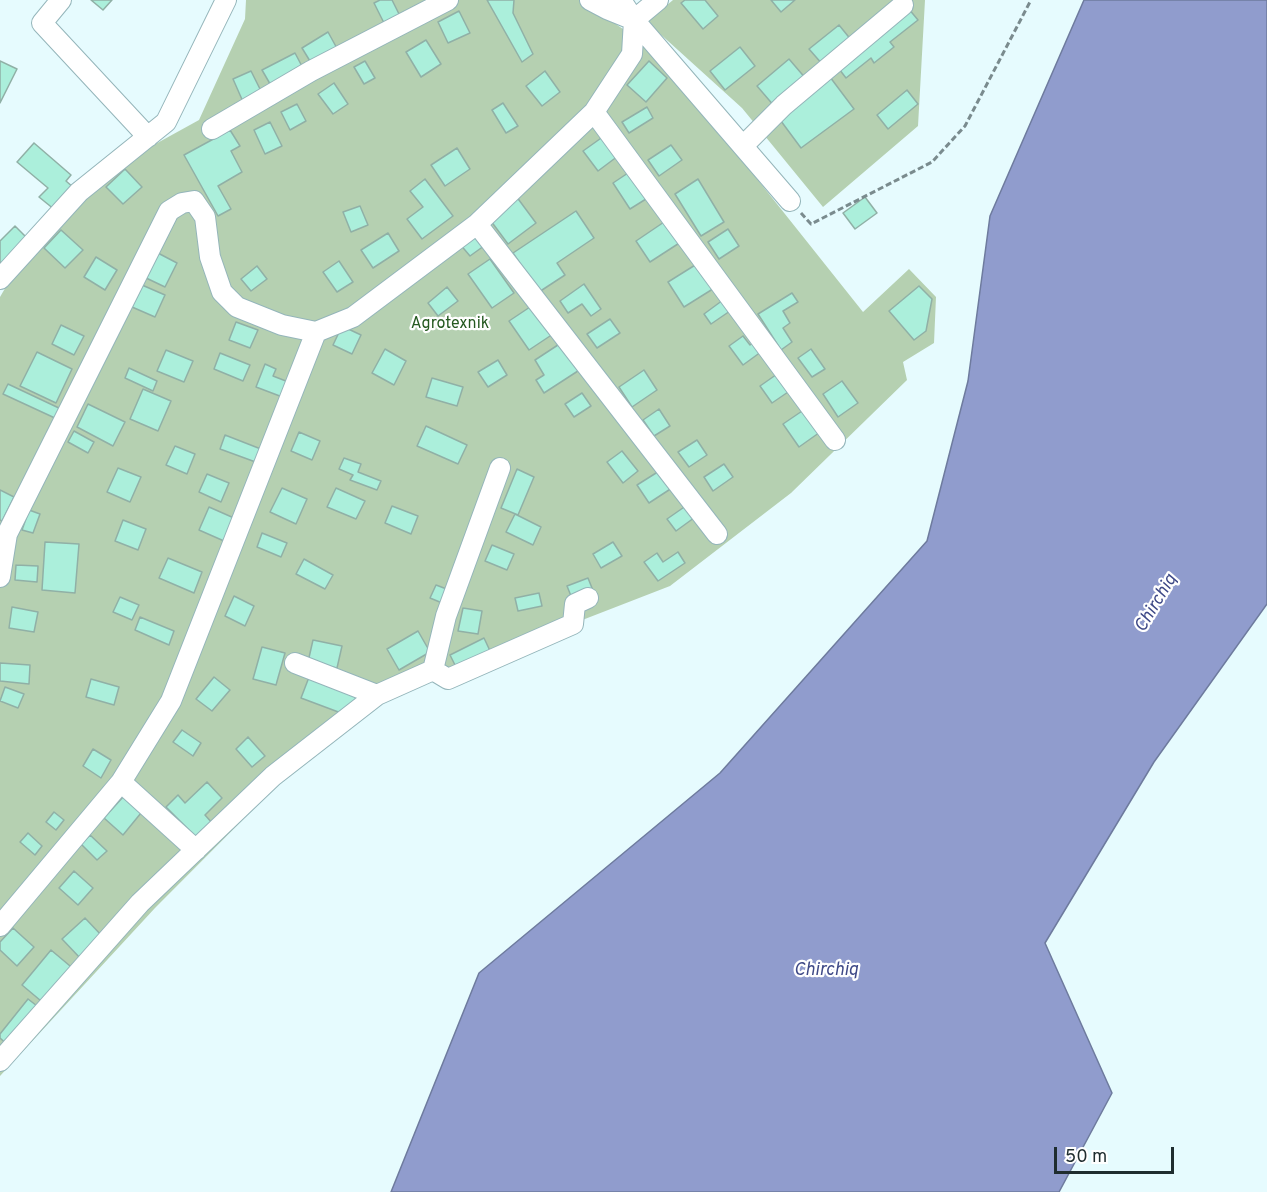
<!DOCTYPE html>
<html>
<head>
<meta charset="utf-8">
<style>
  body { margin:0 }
  #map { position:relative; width:1267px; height:1192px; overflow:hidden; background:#e6fbfe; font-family:Overpass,sans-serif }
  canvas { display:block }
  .scale { position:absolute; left:1054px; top:1147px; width:120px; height:27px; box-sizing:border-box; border:3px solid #1f2d2f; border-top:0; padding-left:8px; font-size:18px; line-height:21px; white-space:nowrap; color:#1f2d2f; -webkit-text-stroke:4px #fff; paint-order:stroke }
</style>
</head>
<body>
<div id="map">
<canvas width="1267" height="1192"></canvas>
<div class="scale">50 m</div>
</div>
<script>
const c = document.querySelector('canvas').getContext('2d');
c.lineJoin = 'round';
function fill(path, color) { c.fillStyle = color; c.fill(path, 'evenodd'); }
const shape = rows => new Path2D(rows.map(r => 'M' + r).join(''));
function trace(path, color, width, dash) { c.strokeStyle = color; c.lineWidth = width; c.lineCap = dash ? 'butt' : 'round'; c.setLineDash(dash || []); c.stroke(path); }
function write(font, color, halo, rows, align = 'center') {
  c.font = font + ' Overpass,sans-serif'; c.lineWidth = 4.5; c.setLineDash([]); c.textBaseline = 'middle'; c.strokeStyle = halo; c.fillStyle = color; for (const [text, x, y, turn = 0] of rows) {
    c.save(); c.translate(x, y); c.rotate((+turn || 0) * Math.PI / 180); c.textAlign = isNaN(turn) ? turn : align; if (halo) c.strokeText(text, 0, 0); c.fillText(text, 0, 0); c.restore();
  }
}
fill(shape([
  [246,0,581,0,649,47,687,91,863,312,909,269,936,297,934,343,903,362,907,380,791,493,670,586,523,643,344,718,155,908,0,1076,0,297,7,285,70,211,141,152,199,120,245,19],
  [673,0,925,0,918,126,823,207,742,108,647,22]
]), '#b5d0b1');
const water = shape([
  [1084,0,1267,0,1267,604,1154,762,1045,943,1112,1093,1059,1192,391,1192,479,973,720,773,927,541,968,381,990,216,1084,0]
]);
fill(water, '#909ccd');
trace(water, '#6e7b9e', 1.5);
const building = shape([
  [91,0,112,0,103,10,91,0],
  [380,0,392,0,400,16,384,23,374,3,380,0],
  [487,0,514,0,513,13,533,54,522,62,487,0],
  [685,0,705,0,718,16,703,29,681,3,685,0],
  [771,0,795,0,781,12,771,0],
  [908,8,918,20,890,42,894,47,874,63,871,58,846,78,836,65,908,8],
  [459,11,470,33,448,43,438,22,459,11],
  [839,25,852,41,823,65,809,49,839,25],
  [328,32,339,52,313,66,302,48,328,32],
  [426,40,441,64,421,77,406,52,426,40],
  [740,47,755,66,725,90,710,71,740,47],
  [295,53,305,72,273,89,262,70,295,53],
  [789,59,807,80,775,107,757,86,789,59],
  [0,61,17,69,0,103,0,61],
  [365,61,375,78,364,84,354,67,365,61],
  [649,61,667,78,646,102,627,85,649,61],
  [251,71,263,95,244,104,233,79,251,71],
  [545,71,560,92,542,106,526,86,545,71],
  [830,77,854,109,801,148,778,117,830,77],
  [334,83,348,104,333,114,318,94,334,83],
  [907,90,918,104,888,129,877,115,907,90],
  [503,103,518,126,506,133,492,110,503,103],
  [297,104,306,121,290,130,281,112,297,104],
  [647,107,653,118,629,133,622,122,647,107],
  [270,122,282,146,265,154,254,130,270,122],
  [230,130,240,146,231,151,242,172,218,186,231,209,218,216,184,155,230,130],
  [604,136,618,156,598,171,583,151,604,136],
  [34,143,71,175,66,181,74,188,55,210,39,197,48,188,17,162,34,143],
  [671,145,682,160,659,176,648,160,671,145],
  [457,148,470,169,445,186,431,165,457,148],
  [125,169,142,187,123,204,106,187,125,169],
  [628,173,646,199,630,209,613,183,628,173],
  [425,179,453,216,422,239,407,219,423,207,410,191,425,179],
  [698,179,724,222,701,236,675,194,698,179],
  [516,196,536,223,508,244,488,217,516,196],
  [865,197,877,213,855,229,843,213,865,197],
  [360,206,368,225,351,232,343,212,360,206],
  [576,211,594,238,557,263,565,275,539,292,513,253,576,211],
  [670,218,684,240,650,262,636,241,670,218],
  [15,226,28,239,3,265,0,262,0,241,15,226],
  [477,229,488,243,470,256,459,243,477,229],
  [728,229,739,246,719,259,708,242,728,229],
  [61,230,83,250,65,268,44,248,61,230],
  [388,233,399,251,373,268,361,250,388,233],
  [156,252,177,263,165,287,144,277,156,252],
  [96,257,117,270,105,290,84,277,96,257],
  [490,259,514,293,492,308,468,274,490,259],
  [339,261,353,282,337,292,323,272,339,261],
  [700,262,716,287,684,307,668,282,700,262],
  [257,266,267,279,251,291,241,279,257,266],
  [584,284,601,309,591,316,582,304,568,313,560,301,584,284],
  [142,285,165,295,155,317,132,307,142,285],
  [919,286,932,299,926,331,914,340,889,311,919,286],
  [447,287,458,301,438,316,428,303,447,287],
  [792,293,798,302,783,311,790,323,783,328,792,342,781,350,758,314,792,293],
  [723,300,730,311,711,324,704,314,723,300],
  [533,305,553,334,529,350,509,321,533,305],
  [610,319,620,333,597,348,587,334,610,319],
  [236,322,258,330,250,348,229,340,236,322],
  [61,325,84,336,74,355,52,344,61,325],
  [342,326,361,335,352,354,333,345,342,326],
  [743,336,750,345,758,339,765,349,743,365,729,346,743,336],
  [564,341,581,369,544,393,536,380,544,375,535,360,564,341],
  [385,349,406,361,394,385,372,373,385,349],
  [811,349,825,369,812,377,798,358,811,349],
  [166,350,193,361,184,382,157,371,166,350],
  [37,352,72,369,56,403,20,386,37,352],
  [220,353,250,365,243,381,214,369,220,353],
  [498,360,507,375,488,387,478,372,498,360],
  [265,364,276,369,273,376,291,383,285,398,256,387,265,364],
  [129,368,157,381,153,391,125,378,129,368],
  [644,370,657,390,632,407,619,387,644,370],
  [780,372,791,390,772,403,760,386,780,372],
  [432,378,463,387,457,406,426,397,432,378],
  [842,381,858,403,838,417,823,394,842,381],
  [8,384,61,409,57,419,3,394,8,384],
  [143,389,171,401,158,431,130,419,143,389],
  [582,393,591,406,574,417,565,404,582,393],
  [88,404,125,422,113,446,77,427,88,404],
  [808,407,823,430,799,447,783,424,808,407],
  [659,409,670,426,654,436,643,420,659,409],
  [426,426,467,445,458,464,417,446,426,426],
  [74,431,94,442,88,453,68,442,74,431],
  [299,432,320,441,312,460,291,451,299,432],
  [225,435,266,451,261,464,220,449,225,435],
  [697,440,707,455,689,467,678,452,697,440],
  [175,446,195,454,187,474,166,465,175,446],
  [622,451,638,471,623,483,607,462,622,451],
  [344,458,361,464,358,472,381,481,377,490,350,480,353,475,339,469,344,458],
  [724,464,733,477,713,491,704,477,724,464],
  [118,468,141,477,130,502,107,492,118,468],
  [664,468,675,486,649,503,637,485,664,468],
  [517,469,534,477,518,515,501,508,517,469],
  [207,474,229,483,221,502,199,492,207,474],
  [282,488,307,499,296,524,270,512,282,488],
  [336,488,365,501,356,519,327,507,336,488],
  [0,490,14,497,2,521,0,520,0,490],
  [690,503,698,515,676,531,667,519,690,503],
  [392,506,418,516,411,534,385,523,392,506],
  [209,507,234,518,224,541,199,530,209,507],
  [29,510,40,514,33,533,22,530,29,510],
  [515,514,541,527,533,545,506,532,515,514],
  [123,520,146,529,138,550,115,541,123,520],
  [262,533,287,543,281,557,257,547,262,533],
  [45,542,79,544,75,593,42,590,45,542],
  [613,542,622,556,601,568,593,554,613,542],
  [492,545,514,554,507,570,485,561,492,545],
  [678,552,685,563,658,581,644,562,657,553,663,562,678,552],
  [168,558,202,572,194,593,159,578,168,558],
  [304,559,333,575,325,589,296,574,304,559],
  [16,565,38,566,37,582,15,580,16,565],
  [588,578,594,593,573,601,567,586,588,578],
  [436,585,452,591,447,605,430,598,436,585],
  [539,593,542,606,518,611,515,598,539,593],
  [234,596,254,606,245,626,225,616,234,596],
  [120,597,139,605,132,620,113,612,120,597],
  [12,607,38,612,34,632,9,628,12,607],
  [463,608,482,611,478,634,458,631,463,608],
  [140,617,174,631,169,645,135,630,140,617],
  [418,631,430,652,399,670,387,649,418,631],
  [484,638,491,653,457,669,450,655,484,638],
  [313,640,342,646,337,668,308,662,313,640],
  [262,647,285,653,276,685,253,679,262,647],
  [0,663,30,665,29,684,0,681,0,663],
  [311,672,359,689,349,716,301,698,311,672],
  [214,677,230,690,212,711,196,699,214,677],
  [91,679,119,687,114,705,86,697,91,679],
  [5,687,24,694,18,708,0,701,5,687],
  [182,730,201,743,193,756,173,742,182,730],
  [248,737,265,756,252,767,236,749,248,737],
  [93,749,111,760,101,778,83,766,93,749],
  [207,782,222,798,205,815,213,824,198,839,166,807,178,795,185,803,207,782],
  [123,797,141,813,123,835,104,818,123,797],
  [54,812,64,820,56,830,46,822,54,812],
  [28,833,42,846,35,855,20,842,28,833],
  [90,835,107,851,97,860,81,844,90,835],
  [74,871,93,888,78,905,59,888,74,871],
  [85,918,103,937,81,959,62,939,85,918],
  [13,928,34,947,17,966,0,950,0,942,13,928],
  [51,950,76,971,47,1006,22,985,51,950],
  [28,999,41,1009,10,1047,0,1038,0,1034,28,999]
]);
fill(building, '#abefdb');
trace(building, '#90b0a6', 1.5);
const minor = shape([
  [61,0,42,23,148,137],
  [590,0,607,9,634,20],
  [621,0,634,20,790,201],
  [634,20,658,0],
  [594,112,835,440],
  [212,129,311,71,448,0],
  [743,146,784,105,903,5],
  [477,224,717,534],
  [0,279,79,192,166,122,226,0],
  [0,577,7,534,169,211,182,203,194,201,205,217,210,257,222,292,237,307,282,325,316,332,353,317,477,224,594,112,632,54,634,20],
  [295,663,377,695],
  [433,670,446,616,500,468],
  [433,670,448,679,573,624,575,604,588,598],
  [121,782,196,850],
  [0,926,121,782,171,701,316,332],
  [0,1061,140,903,273,776,377,695,433,670]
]);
trace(minor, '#94b5ba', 22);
trace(shape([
  [801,213,811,224,932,162,965,126,1031,0]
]), '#7a8b8e', 3, [6, 3]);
trace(minor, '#fff', 20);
write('16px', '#255920', '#fff', [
  ["Agrotexnik",450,325]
]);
write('italic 18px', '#3e4987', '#fff', [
  ["Chirchiq",1157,604,-59],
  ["Chirchiq",826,971]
]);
</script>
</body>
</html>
